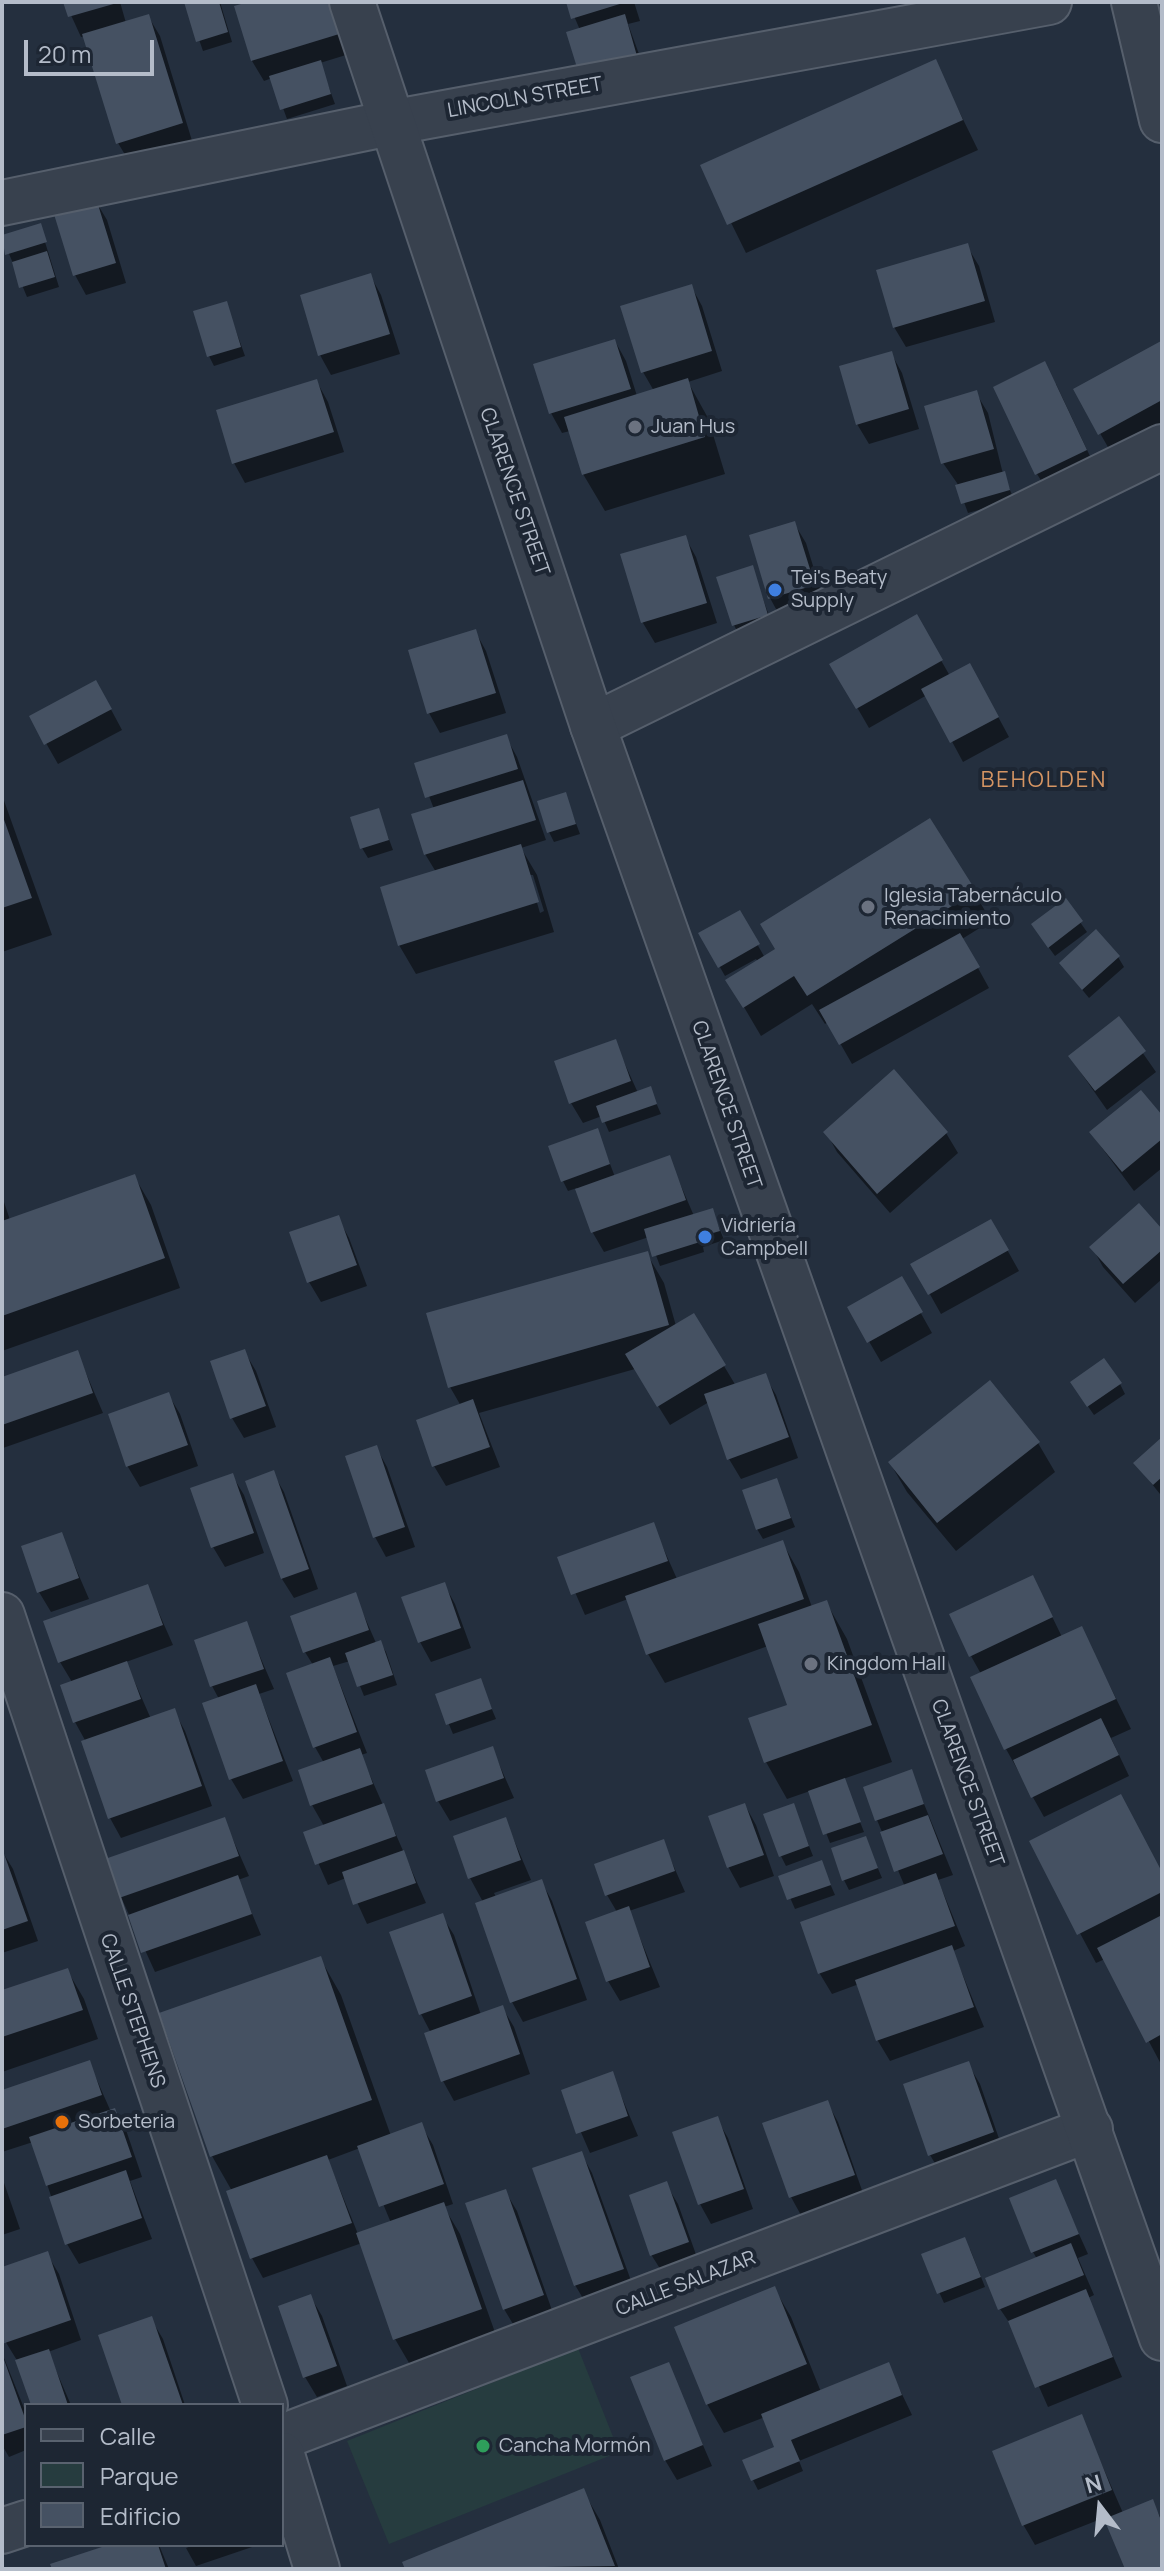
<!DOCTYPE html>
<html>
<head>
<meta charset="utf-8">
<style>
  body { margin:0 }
  #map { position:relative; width:1164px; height:2571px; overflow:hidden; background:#242f3e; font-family:Manrope,sans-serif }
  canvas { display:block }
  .frame { position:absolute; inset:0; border:4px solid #b4bcc9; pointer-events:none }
  .legend { position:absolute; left:24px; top:2403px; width:260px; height:144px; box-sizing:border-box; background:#1d2633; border:2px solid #59626f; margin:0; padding:10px 14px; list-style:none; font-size:24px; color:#b4bcc9 }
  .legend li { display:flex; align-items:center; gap:16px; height:40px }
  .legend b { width:40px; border:2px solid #59626f }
  .north { position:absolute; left:1060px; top:2467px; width:80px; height:80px; -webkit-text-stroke:6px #1d2633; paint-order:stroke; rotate:344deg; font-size:22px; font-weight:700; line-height:32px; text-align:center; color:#b4bcc9 }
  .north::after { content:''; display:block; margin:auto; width:28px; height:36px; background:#b4bcc9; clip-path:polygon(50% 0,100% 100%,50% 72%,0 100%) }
  .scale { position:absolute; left:24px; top:40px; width:130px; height:36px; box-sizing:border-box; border:4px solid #b4bcc9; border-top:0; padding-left:10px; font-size:24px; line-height:28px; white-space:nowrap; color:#b4bcc9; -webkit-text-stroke:6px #1d2633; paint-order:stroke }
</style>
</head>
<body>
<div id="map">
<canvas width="1164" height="2571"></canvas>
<div class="frame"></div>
<ul class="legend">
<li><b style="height:10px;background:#38414e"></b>Calle</li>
<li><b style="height:22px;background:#263c3f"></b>Parque</li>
<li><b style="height:22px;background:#455162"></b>Edificio</li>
</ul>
<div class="north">N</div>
<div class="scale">20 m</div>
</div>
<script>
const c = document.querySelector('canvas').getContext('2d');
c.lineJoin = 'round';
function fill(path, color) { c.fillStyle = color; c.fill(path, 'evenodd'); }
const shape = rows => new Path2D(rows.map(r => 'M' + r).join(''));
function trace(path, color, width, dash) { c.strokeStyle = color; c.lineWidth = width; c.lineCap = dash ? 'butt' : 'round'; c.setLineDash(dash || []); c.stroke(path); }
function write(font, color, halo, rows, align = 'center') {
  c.font = font + ' Manrope,sans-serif'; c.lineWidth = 8; c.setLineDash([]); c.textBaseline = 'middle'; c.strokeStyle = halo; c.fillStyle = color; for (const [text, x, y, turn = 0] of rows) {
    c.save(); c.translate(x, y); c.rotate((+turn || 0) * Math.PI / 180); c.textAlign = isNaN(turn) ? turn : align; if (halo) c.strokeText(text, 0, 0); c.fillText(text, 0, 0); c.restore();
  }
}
fill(shape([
  [578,2348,619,2452,389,2544,347,2441]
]), '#263c3f');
fill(shape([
  [65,2,120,2,126,23,148,16,160,36,193,144,130,163,118,143,85,36,81,37],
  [186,2,220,2,232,42,203,51],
  [255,2,344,2,359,51,320,63,335,104,287,119,272,78,264,81,252,61,237,8],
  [568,2,634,2,640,21,628,24,647,76,580,30],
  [935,62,978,150,746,253,703,166],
  [95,200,107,220,126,283,86,295,75,275],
  [40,226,59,287,27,297,2,237],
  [967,246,979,266,995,322,906,347,894,327],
  [370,275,381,295,400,354,331,375,320,355],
  [691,286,702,306,722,371,688,382,708,418,725,474,605,511,583,474,570,431,562,433,551,413,615,341,626,361,637,396,654,391,643,372],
  [226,303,245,356,214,366,209,356],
  [1160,343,1162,426,1112,454,1075,390],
  [891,353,902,373,919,429,869,444,857,424],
  [317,382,328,402,344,452,245,483,234,463],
  [1056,384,1097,471,1049,493,1037,474],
  [976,393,988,413,1002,470,1014,500,968,513,957,483,943,463,927,407],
  [794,523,806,543,825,605,781,618,770,598],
  [685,537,696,557,717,623,655,643,643,623,622,555],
  [752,568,772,624,739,635,734,625],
  [916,617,950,676,981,685,1009,737,963,762,927,695,869,728,832,664],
  [475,631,486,651,506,713,440,733,429,713],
  [107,702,122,730,58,764,31,717],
  [506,737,517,757,546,840,521,848,537,875,554,932,416,974,399,945,436,872,425,854,434,809,417,765],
  [529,875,533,875,544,911,540,913],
  [565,794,580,834,554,842,549,832],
  [2,795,52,935,2,952],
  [378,810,393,850,368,858,362,848],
  [974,892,991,921,962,939,989,988,852,1064,828,1022,825,1024,812,1004,761,1036,728,980,758,962,756,959,725,976,701,934,739,912,765,958],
  [1065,901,1087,932,1055,956,1039,934],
  [1118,957,1124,967,1089,998,1061,964],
  [1119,1019,1156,1072,1107,1110,1070,1057],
  [615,1042,638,1093,650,1089,661,1114,609,1132,602,1116,583,1123,571,1103],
  [1162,1118,1162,1168,1134,1191,1091,1133],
  [597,1130,615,1177,669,1158,694,1216,712,1210,724,1240,703,1247,704,1252,660,1266,649,1237,604,1252,593,1233,577,1188,568,1191,563,1181],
  [826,1132,946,1133,958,1153,890,1213,837,1152],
  [134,1176,151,1205,180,1288,2,1351,2,1196,10,1220],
  [338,1218,349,1238,367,1286,321,1302,309,1282],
  [991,1221,1019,1271,941,1314,913,1264],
  [1162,1232,1162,1279,1135,1303,1103,1267,1092,1247],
  [647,1254,664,1283,676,1326,724,1366,736,1386,765,1376,776,1395,798,1458,741,1479,729,1459,709,1402,670,1425,635,1369,479,1413,500,1467,446,1486,434,1466,418,1421,461,1406,450,1387],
  [901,1278,932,1333,881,1362,849,1307],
  [244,1351,256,1371,276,1427,244,1438,232,1418],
  [77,1352,103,1413,3,1448,2,1379],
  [1120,1384,1125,1394,1094,1415,1078,1392],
  [168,1394,180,1414,198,1466,140,1487,128,1467,111,1415],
  [1162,1439,1162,1492,1160,1494,1135,1463],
  [1038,1443,1055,1472,956,1551,907,1492,890,1463],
  [376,1447,387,1467,415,1547,386,1557,375,1537],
  [273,1473,284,1492,318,1589,294,1598,282,1579,247,1482],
  [232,1475,244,1495,264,1553,225,1567,213,1547],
  [776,1480,795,1527,763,1539,757,1529],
  [653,1525,677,1579,782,1542,799,1572,812,1607,826,1602,847,1639,892,1762,843,1779,864,1832,830,1843,810,1791,787,1799,766,1762,790,1706,768,1646,665,1683,648,1654,628,1599,585,1615,560,1558],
  [61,1534,89,1599,51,1612,39,1592,24,1547],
  [444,1584,455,1604,471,1648,431,1662,420,1642],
  [147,1586,173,1645,126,1662,151,1719,174,1711,185,1731,212,1806,121,1838,110,1818,86,1742,75,1722,72,1682,60,1662],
  [355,1595,376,1643,380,1642,386,1652,397,1685,364,1696,350,1661,333,1666,367,1753,361,1755,426,1903,367,1924,346,1878,328,1885,305,1833,324,1826,312,1805,324,1763,315,1747,313,1665,305,1652],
  [1043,1598,1062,1637,1082,1629,1131,1729,1111,1738,1129,1776,1044,1817,1006,1749,981,1674,971,1656],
  [246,1624,274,1689,259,1694,293,1781,243,1799,231,1779,205,1704,219,1699,212,1686],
  [480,1681,496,1719,453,1734,437,1696],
  [492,1748,514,1798,450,1821,438,1801],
  [911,1772,953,1875,938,1880,965,1946,953,1951,984,2027,890,2061,878,2041,859,1984,832,1994,820,1974,802,1923,905,1887,877,1820],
  [745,1805,756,1825,774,1876,740,1888,729,1868,711,1817],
  [793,1805,813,1856,786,1866,781,1856],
  [224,1819,249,1876,238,1880,261,1935,155,1972,121,1897],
  [505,1819,531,1880,494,1893,496,1897,541,1881,552,1901,587,2000,523,2022,512,2002,483,1902,470,1878],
  [865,1838,882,1878,849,1890,844,1880],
  [663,1842,685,1892,629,1911,660,1987,620,2001,608,1981,587,1923,617,1912,607,1895],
  [1031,1842,1162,1873,1162,2066,1105,1959,1096,1963],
  [2,1851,13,1869,38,1941,2,1953],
  [821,1863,835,1895,795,1909,781,1877],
  [442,1916,454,1935,481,2015,502,2007,514,2027,530,2074,454,2101,443,2081,431,2033,421,2014],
  [320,1958,341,1995,391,2136,421,2125,433,2145,453,2204,444,2207,460,2234,497,2338,412,2368,395,2339,362,2243,263,2278,252,2258,232,2191,212,2156],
  [360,2148,391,2223,358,2234,328,2160],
  [67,1970,84,1999,98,2039,2,2072,2,1992],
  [89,2062,111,2112,114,2110,126,2130,142,2177,130,2181,152,2239,79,2264,67,2244,33,2142,2,2152,2,2092],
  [968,2064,980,2084,1004,2153,942,2175,930,2155],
  [612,2074,638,2136,590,2153,563,2091],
  [827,2102,838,2122,864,2196,802,2217,791,2197],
  [717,2119,728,2138,753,2209,711,2224,700,2204],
  [581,2153,592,2173,634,2289,587,2305,575,2285],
  [2,2177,20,2229,2,2235],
  [1055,2181,1088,2254,1078,2258,1094,2295,1088,2298,1122,2377,1048,2407,1013,2328,1000,2309,1037,2259,1033,2252],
  [666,2184,678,2204,699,2263,664,2275,652,2256,631,2197],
  [505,2191,517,2211,554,2316,516,2329,504,2309],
  [970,2249,985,2287,944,2303,923,2256],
  [47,2254,59,2274,81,2340,48,2352,71,2405,33,2405,18,2362,2,2336,2,2269],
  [774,2288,791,2317,821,2392,888,2365,912,2415,799,2461,803,2471,758,2490,753,2480,777,2448,765,2417,724,2433,707,2404],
  [310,2296,322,2316,347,2386,317,2397,305,2377],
  [151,2319,163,2339,185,2405,124,2405],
  [2,2353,26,2413,26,2450,9,2457,2,2445],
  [668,2364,712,2466,677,2480,665,2460],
  [1081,2417,1123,2513,1152,2502,1162,2520,1162,2569,1127,2569,1106,2517,1035,2545,1024,2526,994,2452],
  [583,2491,600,2520,619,2569,407,2569,404,2563],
  [114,2545,159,2545,169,2569,54,2569],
  [194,2545,255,2545,255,2546,196,2566,186,2548]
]), '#0007');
fill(shape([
  [63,2,117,2,117,3,68,17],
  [184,2,219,2,228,32,196,42],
  [248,2,341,2,349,31,251,61,234,6],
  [566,2,623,2,623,3,571,19],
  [149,14,183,123,116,144,82,34],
  [625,14,637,56,579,74,566,32],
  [936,59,963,120,727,225,700,165],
  [321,60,331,94,280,110,269,76],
  [96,198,116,263,73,276,53,211],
  [41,223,47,242,5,255,2,235],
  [968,243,985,301,893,328,876,270],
  [47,251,55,277,19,288,12,262],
  [371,273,390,334,318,356,300,295],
  [692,284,712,351,641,373,620,306],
  [227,301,241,347,207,357,193,311],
  [615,339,631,389,549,414,533,364],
  [1161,341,1162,400,1098,435,1073,389],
  [892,351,909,409,856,425,839,366],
  [1045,361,1087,450,1035,475,993,387],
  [688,378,705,437,582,475,564,417],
  [317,379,334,432,232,464,216,410],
  [977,390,994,449,941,464,924,406],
  [1005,471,1010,490,961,504,955,485],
  [795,521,815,585,768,599,749,535],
  [686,535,707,603,641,623,620,554],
  [753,565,768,615,732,626,716,577],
  [917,614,943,660,856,709,829,664],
  [476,629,496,693,427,714,408,650],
  [970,663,999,717,950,743,921,689],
  [96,680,112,709,44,745,29,716],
  [507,734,518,769,425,798,414,763],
  [523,780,536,820,424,855,411,814],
  [566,792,576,824,547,833,537,801],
  [379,808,389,840,360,849,350,817],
  [2,814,32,898,2,908],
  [930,818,976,891,807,996,794,976,743,1008,725,980,775,949,760,924],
  [521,844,539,902,398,946,380,887],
  [1066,898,1083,921,1048,948,1031,924],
  [740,910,760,944,718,968,698,933],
  [1096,929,1120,956,1082,990,1059,963],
  [960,933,980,967,839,1045,819,1010],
  [1119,1016,1146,1051,1095,1091,1068,1056],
  [616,1039,631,1081,569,1104,554,1061],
  [894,1069,948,1132,877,1194,823,1132],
  [651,1086,657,1104,602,1123,596,1106],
  [1141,1090,1162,1115,1162,1139,1122,1172,1089,1132],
  [598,1128,610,1164,561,1182,548,1146],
  [670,1155,686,1200,591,1233,575,1189],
  [135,1174,165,1258,2,1316,2,1221],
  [1139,1203,1162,1229,1162,1250,1123,1284,1089,1247],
  [713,1208,720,1231,699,1237,700,1242,652,1257,644,1229],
  [339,1215,357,1265,307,1283,289,1232],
  [991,1219,1009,1250,928,1295,910,1264],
  [648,1251,669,1325,448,1388,426,1313],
  [902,1276,923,1312,867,1343,847,1307],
  [694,1313,726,1365,657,1407,625,1354],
  [245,1349,266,1406,230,1419,210,1361],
  [78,1350,93,1393,2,1425,2,1377],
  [1104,1358,1122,1383,1087,1407,1070,1382],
  [766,1373,789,1437,727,1460,704,1394],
  [990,1380,1040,1442,937,1523,888,1462],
  [169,1392,188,1445,126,1467,108,1414],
  [473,1399,490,1447,432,1467,416,1420],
  [1162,1437,1162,1477,1153,1485,1133,1463],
  [377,1445,405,1527,373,1538,345,1456],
  [274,1470,309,1569,281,1579,245,1481],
  [233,1473,254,1533,211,1548,190,1488],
  [777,1478,791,1518,756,1530,742,1490],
  [654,1522,668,1561,571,1595,557,1557],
  [62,1532,79,1578,37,1593,21,1546],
  [783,1540,804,1599,646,1655,625,1596],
  [1033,1575,1053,1617,969,1657,949,1614],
  [445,1582,461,1628,418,1643,401,1597],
  [148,1584,163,1625,58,1663,43,1621],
  [356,1592,369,1630,303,1653,290,1616],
  [827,1600,872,1725,764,1763,748,1718,787,1705,758,1624],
  [247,1621,264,1669,210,1687,194,1640],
  [1082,1626,1116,1699,1004,1750,970,1677],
  [381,1640,393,1675,357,1687,345,1653],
  [330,1657,357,1732,313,1748,286,1673],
  [127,1661,141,1699,73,1723,60,1685],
  [481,1678,492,1709,446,1725,435,1694],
  [256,1684,283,1761,229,1780,202,1703],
  [175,1708,202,1786,108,1819,81,1741],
  [1101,1718,1119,1755,1031,1798,1013,1760],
  [493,1746,504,1778,436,1802,425,1770],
  [360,1748,373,1784,310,1806,298,1770],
  [912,1769,924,1804,875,1821,863,1787],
  [845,1778,861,1822,823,1835,808,1791],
  [1121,1794,1162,1872,1162,1892,1077,1935,1029,1841],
  [384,1803,396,1836,315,1865,303,1832],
  [745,1803,764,1855,727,1868,708,1816],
  [794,1803,809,1846,779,1857,763,1814],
  [928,1815,943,1854,894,1872,880,1832],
  [225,1817,239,1856,119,1898,105,1859],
  [506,1817,521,1860,468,1879,453,1836],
  [866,1836,878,1868,842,1881,831,1848],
  [664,1839,675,1871,605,1896,594,1864],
  [2,1848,28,1921,2,1930],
  [404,1850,416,1883,353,1905,342,1872],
  [822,1860,831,1885,787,1900,778,1876],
  [936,1873,955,1926,818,1974,800,1922],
  [238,1875,252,1914,141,1953,128,1915],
  [542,1879,577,1979,510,2003,475,1903],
  [629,1906,650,1967,606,1982,585,1922],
  [443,1913,472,1996,419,2015,389,1932],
  [1162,1915,1162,2034,1146,2043,1097,1948],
  [952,1945,974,2007,876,2041,855,1980],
  [321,1956,372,2100,210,2157,159,2013],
  [68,1968,83,2010,2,2037,2,1990],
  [503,2005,520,2054,441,2082,424,2033],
  [90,2060,102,2095,2,2129,2,2090],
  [969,2061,994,2132,928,2156,903,2084],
  [613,2071,628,2116,576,2134,561,2090],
  [828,2100,855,2175,789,2198,762,2123],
  [115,2108,132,2157,46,2186,29,2137],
  [718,2116,744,2189,698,2205,672,2132],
  [422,2122,444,2184,379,2207,357,2146],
  [582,2151,624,2269,574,2286,532,2168],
  [327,2155,352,2223,250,2259,226,2191],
  [126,2170,142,2218,65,2245,49,2197],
  [1056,2179,1079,2234,1031,2253,1009,2198],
  [667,2181,689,2242,650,2256,629,2195],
  [506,2189,544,2295,503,2310,465,2203],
  [444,2202,482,2309,393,2340,356,2233],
  [965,2237,981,2277,937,2294,921,2254],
  [1071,2243,1084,2275,998,2310,985,2278],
  [48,2251,71,2320,2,2344,2,2267],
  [775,2286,807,2364,706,2405,674,2327],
  [1086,2289,1113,2357,1035,2388,1008,2321],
  [311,2294,337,2366,303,2378,278,2306],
  [152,2316,183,2405,122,2405,98,2335],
  [49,2349,68,2405,31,2405,15,2360],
  [2,2354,26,2421,26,2427,2,2435],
  [669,2362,703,2445,664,2461,630,2377],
  [889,2362,902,2395,791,2440,800,2461,751,2481,742,2460,774,2447,761,2414],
  [1082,2414,1112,2490,1022,2526,992,2451],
  [584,2488,615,2566,405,2569,402,2562],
  [1153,2499,1162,2523,1162,2569,1125,2569,1104,2519],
  [108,2545,158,2545,166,2569,52,2569,50,2564]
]), '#455162');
const minor = shape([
  [1134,2,1162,120],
  [2,203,390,123,1049,2],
  [593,726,1162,447],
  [282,2437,1090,2129],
  [2,2531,26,2523]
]);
const tertiary = shape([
  [352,2,593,726,1162,2338],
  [2,1615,265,2405],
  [282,2455,317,2569]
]);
trace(minor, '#565f6c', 48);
trace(tertiary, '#565f6c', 48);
trace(minor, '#38414e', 44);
trace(tertiary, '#38414e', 44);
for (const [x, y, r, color] of [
  [635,427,8,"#6b7280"],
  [775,590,8,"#3f7fe0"],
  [868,907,8,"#6b7280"],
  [705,1237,8,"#3f7fe0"],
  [811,1664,8,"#6b7280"],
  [62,2122,8,"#e8710a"],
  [483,2446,8,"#2e9e5b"]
]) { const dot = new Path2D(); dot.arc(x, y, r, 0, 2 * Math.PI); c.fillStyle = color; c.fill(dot); trace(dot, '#1d2633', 3); }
write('20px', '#b4bcc9', '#1d2633', [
  ["LINCOLN STREET",525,98,-10],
  ["CLARENCE STREET",514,492,71],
  ["CLARENCE STREET",726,1105,71],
  ["CLARENCE STREET",967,1783,70],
  ["CALLE STEPHENS",132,2011,71],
  ["CALLE SALAZAR",686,2284,-21]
]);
write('20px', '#b4bcc9', '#1d2633', [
  ["Juan Hus",651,427],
  ["Tei's Beaty",791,578],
  ["Supply",791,601],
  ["Iglesia Tabernáculo",884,896],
  ["Renacimiento",884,919],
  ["Vidriería",721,1226],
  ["Campbell",721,1249],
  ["Kingdom Hall",827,1664],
  ["Sorbeteria",78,2122],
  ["Cancha Mormón",499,2446]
], 'left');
c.letterSpacing = '2px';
write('22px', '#d59563', '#1d2633', [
  ["BEHOLDEN",1044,781]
]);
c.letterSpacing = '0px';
</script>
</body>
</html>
